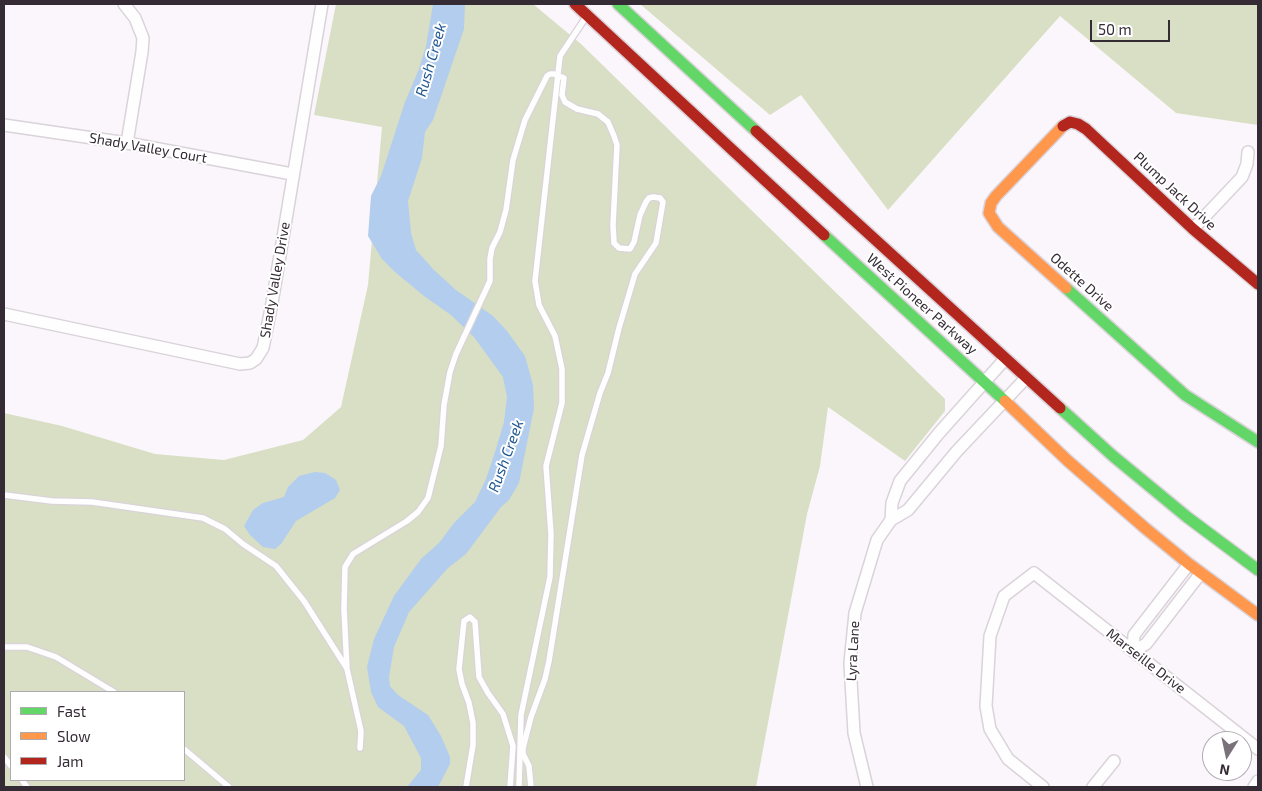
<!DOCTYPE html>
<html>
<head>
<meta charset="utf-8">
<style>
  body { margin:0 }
  #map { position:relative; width:1262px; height:791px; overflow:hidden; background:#fbf6fb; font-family:"Exo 2",sans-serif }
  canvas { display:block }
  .frame { position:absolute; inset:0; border:5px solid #352b35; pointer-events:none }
  .legend { position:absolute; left:10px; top:691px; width:175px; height:90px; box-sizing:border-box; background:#fff; border:1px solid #aeaaae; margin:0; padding:6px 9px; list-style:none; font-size:15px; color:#352b35 }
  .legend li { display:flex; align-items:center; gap:10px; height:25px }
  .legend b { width:25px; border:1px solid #aeaaae }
  .north { position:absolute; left:1202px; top:731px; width:50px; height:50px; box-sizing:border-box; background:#fff; border:1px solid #aeaaae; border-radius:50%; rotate:190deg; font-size:14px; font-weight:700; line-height:20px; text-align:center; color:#352b35 }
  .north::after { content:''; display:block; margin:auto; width:18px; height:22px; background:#7a727a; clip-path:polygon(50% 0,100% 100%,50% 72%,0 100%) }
  .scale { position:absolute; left:1090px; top:20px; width:80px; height:22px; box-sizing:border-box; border:2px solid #352b35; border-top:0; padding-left:6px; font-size:15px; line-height:18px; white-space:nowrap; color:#352b35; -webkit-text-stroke:4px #fff; paint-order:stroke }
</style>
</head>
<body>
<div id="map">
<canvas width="1262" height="791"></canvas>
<div class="frame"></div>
<ul class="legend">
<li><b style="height:6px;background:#63d668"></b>Fast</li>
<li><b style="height:6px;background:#ff974d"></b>Slow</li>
<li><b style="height:6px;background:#b3261e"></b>Jam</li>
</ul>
<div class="north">N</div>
<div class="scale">50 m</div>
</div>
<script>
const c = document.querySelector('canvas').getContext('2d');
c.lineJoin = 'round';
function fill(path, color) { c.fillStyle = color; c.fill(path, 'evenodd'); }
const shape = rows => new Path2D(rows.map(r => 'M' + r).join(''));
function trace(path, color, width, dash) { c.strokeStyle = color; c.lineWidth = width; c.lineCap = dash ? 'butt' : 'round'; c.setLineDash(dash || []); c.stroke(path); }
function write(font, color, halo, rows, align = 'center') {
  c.font = font + ' "Exo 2",sans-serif'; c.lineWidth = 4; c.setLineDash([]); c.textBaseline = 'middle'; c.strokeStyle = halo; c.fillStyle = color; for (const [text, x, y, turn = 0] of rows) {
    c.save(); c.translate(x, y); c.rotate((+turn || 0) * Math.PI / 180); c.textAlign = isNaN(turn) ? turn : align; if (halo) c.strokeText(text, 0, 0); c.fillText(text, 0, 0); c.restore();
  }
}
fill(shape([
  [336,4,533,4,581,44,945,399,945,411,905,461,828,407,820,466,807,514,756,787,4,787,4,413,62,426,155,454,224,460,303,440,341,407,368,285,382,127,314,115],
  [11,692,184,692,184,780,11,780],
  [640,4,1258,4,1258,125,1176,113,1060,16,888,210,801,95,770,115]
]), '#d9dfc4');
fill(shape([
  [433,4,465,4,464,29,433,120,425,132,422,158,408,201,411,233,416,250,434,270,456,290,493,316,507,331,525,356,533,385,534,408,519,483,509,500,501,507,466,554,448,568,409,612,394,647,389,677,390,686,398,695,428,715,441,736,450,757,450,764,438,787,407,787,421,770,421,758,404,726,378,707,371,692,367,667,374,639,394,596,421,559,439,543,454,523,475,502,486,479,495,452,504,422,507,397,503,377,474,337,451,315,424,296,395,272,382,259,368,236,371,196,381,176,405,102,419,69,426,46],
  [315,472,325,473,336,480,340,490,335,498,296,521,281,544,275,549,263,547,250,535,244,526,253,510,263,503,284,497,288,487,299,476]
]), '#b2cdee');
const lane = shape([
  [4,495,52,501,92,502,203,518,225,529,243,544,276,566,304,601,346,667],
  [4,647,27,647,56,657,114,692],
  [360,748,361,731,347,669,344,609,345,567,353,554,407,521,418,512,428,498,441,446,444,405,450,372,456,354,490,281,490,259,492,248,500,232,506,210,513,160,525,120,547,76,550,74,554,74,564,78,562,95,565,102,577,109,598,114,608,122,614,136,617,145,613,225,614,243,619,248,630,249,634,242,640,215,646,202,649,198,653,197,660,198,663,202,656,243,635,274,619,328,608,373,600,393,582,455,549,661,545,679,531,717,523,748,523,754,529,766,531,787],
  [184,749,229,787],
  [4,757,11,766],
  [22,780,27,787],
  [466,787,473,745,473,723,469,703,462,684,459,669,464,621,470,617,475,622,479,677,488,693,503,714,513,746,510,787],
  [519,787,521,715,550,577,551,534,546,466,562,403,562,369,555,336,539,305,535,281,560,56,586,17]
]);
const street = shape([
  [124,4,135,18,143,38,142,52,127,143],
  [4,125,127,143,292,174],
  [1193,229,1242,177,1247,164,1248,152],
  [4,314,240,364,250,363,256,359,263,348,272,303,322,4],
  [891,520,892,503,900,481,939,433,1005,359],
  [1189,564,1134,635,1133,651,1146,644,1201,573],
  [867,787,854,733,850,663,855,613,877,540,891,520,908,510,957,451,1026,378],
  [1043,787,1008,759,990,729,986,706,990,636,1004,596,1034,573,1258,749],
  [1093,787,1114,761],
  [1254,787,1258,781]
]);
const fast = shape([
  [618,4,756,131],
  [824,235,1005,401],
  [1066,288,1185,395,1258,442],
  [1060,408,1113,456,1187,517,1258,570]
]);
const slow = shape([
  [1063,126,996,196,991,203,989,213,998,227,1066,288],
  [1005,401,1068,461,1145,528,1189,564,1258,615]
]);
const jam = shape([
  [575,4,824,235],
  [1063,126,1070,122,1078,124,1086,129,1193,229,1258,284],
  [756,131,1060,408]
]);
trace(lane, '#dad3da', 8);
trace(street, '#dad3da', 14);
trace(fast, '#dad3da', 14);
trace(slow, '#dad3da', 14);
trace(jam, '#dad3da', 14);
trace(lane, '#fefefe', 5.5);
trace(street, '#fefefe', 11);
trace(fast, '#63d668', 11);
trace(slow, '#ff974d', 11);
trace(jam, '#b3261e', 11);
write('14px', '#352b35', '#fff', [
  ["Shady Valley Court",148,148,10],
  ["Plump Jack Drive",1175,191,43],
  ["Shady Valley Drive",275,280,-80],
  ["Odette Drive",1082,282,42],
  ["West Pioneer Parkway",922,304,42],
  ["Lyra Lane",853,651,-87],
  ["Marseille Drive",1146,661,38]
]);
write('italic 15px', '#20568f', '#fff', [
  ["Rush Creek",431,60,-74],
  ["Rush Creek",506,456,-70]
]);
</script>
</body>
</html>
